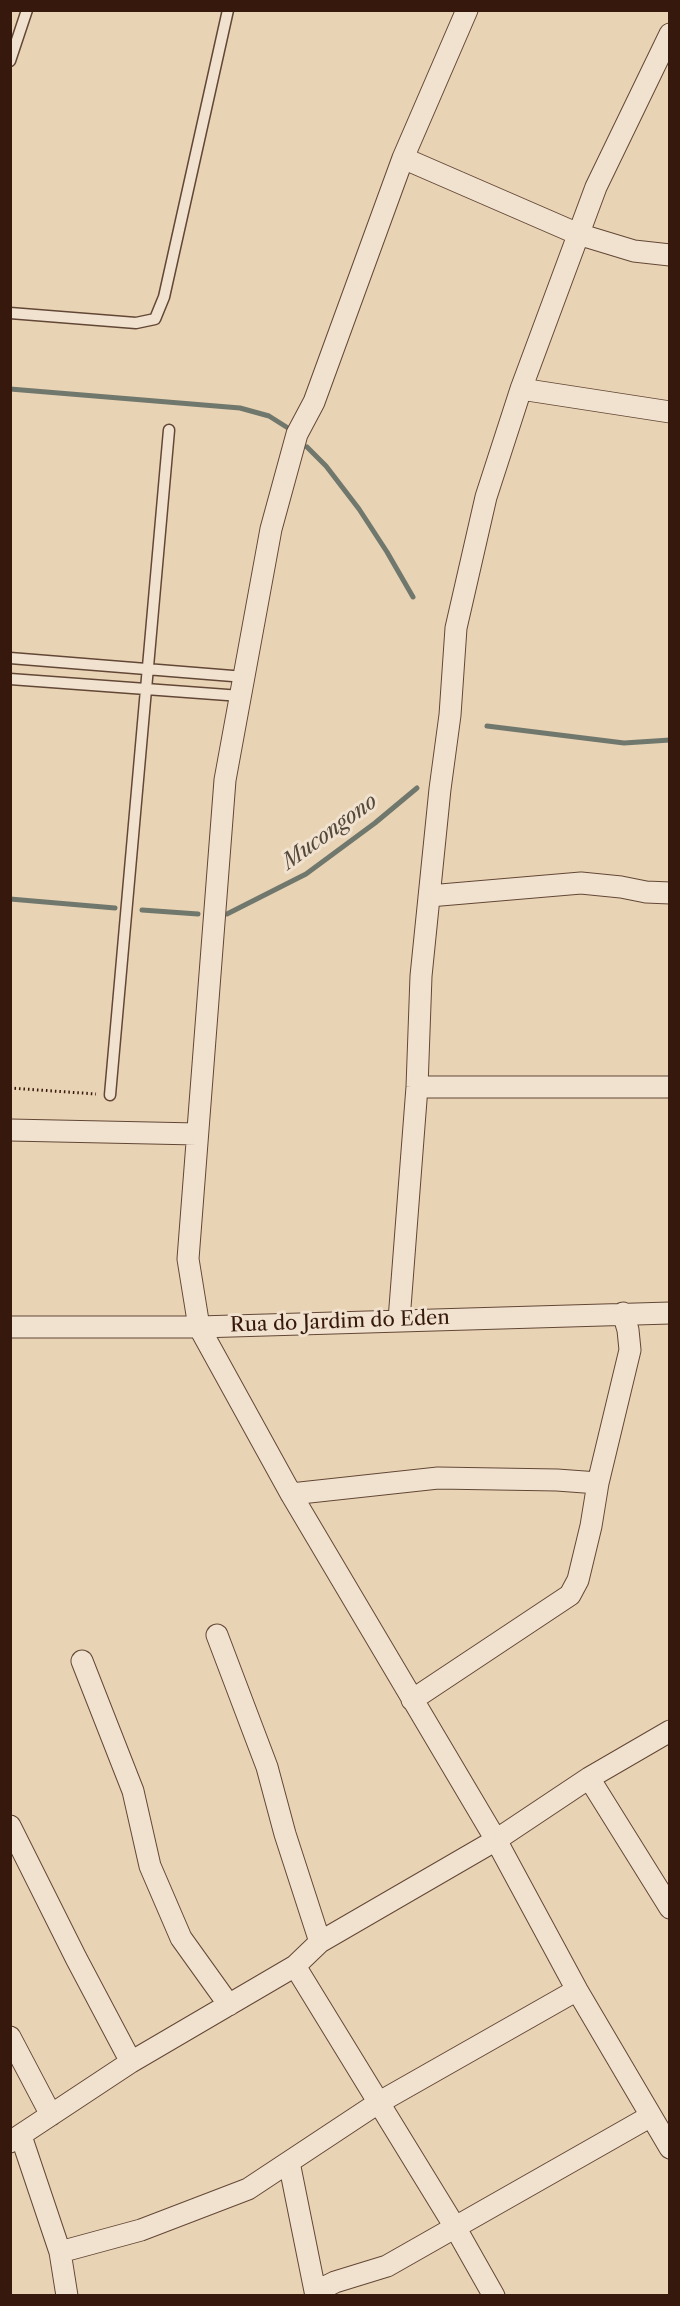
<!DOCTYPE html>
<html>
<head>
<meta charset="utf-8">
<style>
  body { margin:0 }
  #map { position:relative; width:680px; height:2306px; overflow:hidden; background:#e9d3b5; font-family:"Libre Caslon Text",serif }
  canvas { display:block }
  .frame { position:absolute; inset:0; border:12px solid #36180c; pointer-events:none }
</style>
</head>
<body>
<div id="map">
<canvas width="680" height="2306"></canvas>
<div class="frame"></div>
</div>
<script>
const c = document.querySelector('canvas').getContext('2d');
c.lineJoin = 'round';
const shape = rows => new Path2D(rows.map(r => 'M' + r).join(''));
function trace(path, color, width, dash) { c.strokeStyle = color; c.lineWidth = width; c.lineCap = dash ? 'butt' : 'round'; c.setLineDash(dash || []); c.stroke(path); }
function write(font, color, halo, rows, align = 'center') {
  c.font = font + ' "Libre Caslon Text",serif'; c.lineWidth = 6; c.setLineDash([]); c.textBaseline = 'middle'; c.strokeStyle = halo; c.fillStyle = color; for (const [text, x, y, turn = 0] of rows) {
    c.save(); c.translate(x, y); c.rotate((+turn || 0) * Math.PI / 180); c.textAlign = isNaN(turn) ? turn : align; if (halo) c.strokeText(text, 0, 0); c.fillText(text, 0, 0); c.restore();
  }
}
trace(shape([
  [10,389,240,408,269,416,288,428],
  [307,447,326,466,359,509,387,552,413,597],
  [487,726,624,743,670,740],
  [10,899,115,908],
  [142,910,198,914],
  [227,914,306,874,375,823,417,788]
]), '#70786d', 5);
const lane = shape([
  [10,61,27,10],
  [10,313,136,323,155,319,164,297,228,10],
  [10,658,245,677],
  [10,679,241,696],
  [110,1095,169,430]
]);
const street = shape([
  [467,10,403,158,314,402,297,434,271,529,225,780,188,1259,199,1327,291,1494,496,1840,577,1990,670,2148],
  [403,158,578,234,634,251,670,255],
  [521,389,670,412],
  [429,896,581,883,621,887,646,892,670,893],
  [417,1087,670,1087],
  [10,1130,197,1134],
  [399,1320,417,1087,421,976,440,789,450,715,456,628,486,497,521,389,596,187,670,34],
  [10,1327,199,1327,670,1313],
  [598,1483,630,1350,628,1330,623,1313],
  [291,1494,438,1478,557,1480,598,1483,591,1526,578,1580,570,1595,412,1700],
  [217,1635,267,1767,285,1834,320,1942],
  [82,1661,133,1791,150,1866,181,1938,229,2005],
  [589,1778,670,1908],
  [10,1826,76,1958,131,2062],
  [295,1966,455,2227,494,2296],
  [10,2037,51,2115],
  [21,2136,60,2252,67,2296],
  [10,2142,131,2062,295,1966,320,1942,496,1840,589,1778,670,1731],
  [289,2162,316,2296],
  [60,2252,141,2230,248,2189,378,2103,577,1990],
  [315,2296,325,2287,335,2282,387,2266,651,2116]
]);
trace(lane, '#634736', 13);
trace(street, '#634736', 23);
trace(shape([
  [10,1088,96,1094]
]), '#36180c', 3, [1.5, 3]);
trace(lane, '#f1e2cf', 10);
trace(street, '#f1e2cf', 21);
write('20px', '#36180c', '#f1e2cf', [
  ["Rua do Jardim do Eden",340,1322,-2]
]);
write('italic 21px', '#53483c', '#f1e2cf', [
  ["Mucongono",330,832,-36]
]);
</script>
</body>
</html>
